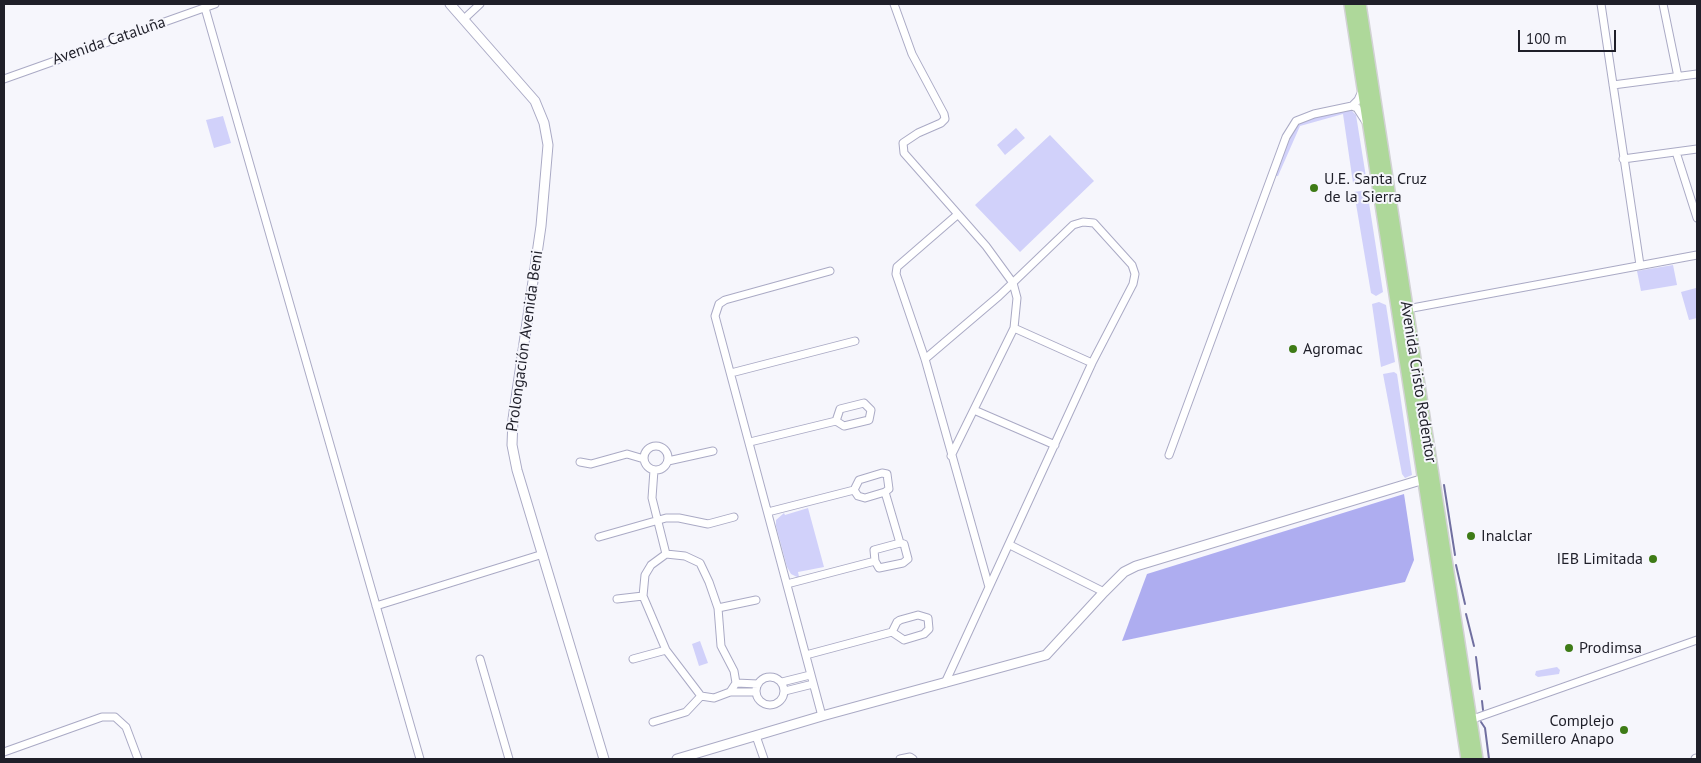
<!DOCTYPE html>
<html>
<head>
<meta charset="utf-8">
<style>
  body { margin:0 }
  #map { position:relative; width:1701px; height:763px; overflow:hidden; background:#f6f6fc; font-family:"PT Sans",sans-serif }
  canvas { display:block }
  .frame { position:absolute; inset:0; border:5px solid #1f1f29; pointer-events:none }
  .scale { position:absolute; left:1518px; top:30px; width:98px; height:22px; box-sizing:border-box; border:2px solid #1f1f29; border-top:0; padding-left:6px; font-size:15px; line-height:18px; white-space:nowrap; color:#1f1f29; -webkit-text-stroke:4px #f6f6fc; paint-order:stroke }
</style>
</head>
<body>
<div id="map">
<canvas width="1701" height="763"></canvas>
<div class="frame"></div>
<div class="scale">100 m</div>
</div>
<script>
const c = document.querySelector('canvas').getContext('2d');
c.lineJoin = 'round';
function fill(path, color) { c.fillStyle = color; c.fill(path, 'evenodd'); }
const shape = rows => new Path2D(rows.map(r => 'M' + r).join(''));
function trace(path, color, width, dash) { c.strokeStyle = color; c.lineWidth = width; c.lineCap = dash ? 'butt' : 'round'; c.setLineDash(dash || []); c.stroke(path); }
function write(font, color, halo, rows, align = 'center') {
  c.font = font + ' "PT Sans",sans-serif'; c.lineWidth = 4; c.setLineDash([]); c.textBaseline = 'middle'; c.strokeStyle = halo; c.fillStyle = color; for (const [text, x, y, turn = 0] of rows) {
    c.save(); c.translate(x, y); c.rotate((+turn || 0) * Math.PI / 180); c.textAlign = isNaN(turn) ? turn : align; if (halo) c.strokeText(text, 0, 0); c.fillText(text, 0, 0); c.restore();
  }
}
fill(shape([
  [1350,109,1356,115,1366,177,1364,180,1353,183,1343,114,1300,126,1278,176,1274,176,1292,132,1297,125,1310,117],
  [223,116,231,143,214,148,206,120],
  [1016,128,1025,138,1005,155,997,145],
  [1050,135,1094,181,1020,252,975,205],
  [1367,190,1383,292,1376,296,1371,293,1354,192],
  [1673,265,1677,285,1641,291,1637,271],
  [1696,288,1697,318,1689,320,1681,292],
  [1379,302,1386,305,1395,362,1381,367,1372,304],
  [1394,372,1397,374,1412,475,1405,478,1402,474,1383,374],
  [808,508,824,567,798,572,799,577,797,577,791,574,787,567,776,526,776,520,784,513,785,515],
  [700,641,708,663,699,666,692,644],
  [1557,667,1560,670,1559,674,1538,677,1535,675,1536,671]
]), '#d1d1fa');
fill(shape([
  [1404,494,1414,560,1405,582,1122,641,1147,574]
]), '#aeadf0');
trace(shape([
  [1444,485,1455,555],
  [1456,565,1465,604],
  [1466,614,1474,646],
  [1476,657,1480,689],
  [1482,701,1483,710],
  [1481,722,1485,728,1489,759]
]), '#706fa0', 2);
const minor = shape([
  [894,4,912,54,944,114,945,119,941,123,918,133,903,143,904,153,986,246,1013,283,1017,298,1014,328,951,456],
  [1601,4,1640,265],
  [1663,4,1678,77],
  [205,8,420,759],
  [464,19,480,4],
  [4,79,215,4],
  [1613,85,1697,74],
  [1352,106,1357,108,1366,122],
  [1676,152,1697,218],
  [1623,159,1697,149],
  [957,215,897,267,896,274,925,359,989,587],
  [1407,309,1697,255],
  [1014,328,1092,363],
  [925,359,999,296,1073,225,1083,222,1094,223,1132,265,1135,274,1133,284,1092,363,945,683],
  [731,373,855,341],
  [974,410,1055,445],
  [750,442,836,421,844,426,869,420,871,410,864,403,840,409,836,421],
  '644 458a12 12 0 1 1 24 0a12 12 0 1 1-24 0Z',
  [1169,455,1286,137,1296,121,1314,114,1352,106,1358,100,1362,91],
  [668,461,713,451],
  [580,462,591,464,627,454,644,459],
  [654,470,652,498,666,554,651,565,645,575,643,596,666,650,701,696,714,698,730,692,756,692],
  [768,512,854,490,859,480,882,473,887,474,889,489,885,492,865,498,858,496,854,490],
  [599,537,666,518,679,518,708,524,734,517],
  [1010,545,1104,592],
  [666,554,685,556,700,563,709,582,718,608,721,646,734,671,736,683,730,692],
  [875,561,874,550,900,543],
  [787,584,875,561,879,568,903,563,908,559,904,544,900,543,885,492],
  [617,599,643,596],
  [376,606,543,554],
  [718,608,756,600],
  [806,655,892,632,904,640,924,634,929,629,928,618,918,615,900,620,897,622,892,632],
  [480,659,509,759],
  [633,659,666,650],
  '756 691a14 14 0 1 1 28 0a14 14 0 1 1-28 0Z',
  [782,682,810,675],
  [736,683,758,684],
  [785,691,813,684],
  [822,716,715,316,719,304,725,300,830,271],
  [1470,720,1697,640],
  [653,722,686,712,701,696],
  [756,736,764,759],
  [4,752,102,717,115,717,126,727,138,759],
  [900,759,910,757,913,759]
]);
const tertiary = shape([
  [450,4,535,101,544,123,548,145,541,226,513,419,512,445,517,470,604,759],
  [677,759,822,716,1046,655,1104,592,1124,572,1136,566,1424,479],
  [1696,759,1697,759]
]);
const trunk = shape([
  [1350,4,1467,759],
  [1360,4,1477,759]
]);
trace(minor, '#aaaac5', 9);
trace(tertiary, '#aaaac5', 11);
trace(trunk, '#d2d2d4', 14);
trace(minor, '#fff', 7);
trace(tertiary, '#fff', 9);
trace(trunk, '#aed89a', 11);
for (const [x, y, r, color] of [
  [1314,188,5,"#3e7b16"],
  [1293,349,5,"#3e7b16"],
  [1471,536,5,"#3e7b16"],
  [1653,559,5,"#3e7b16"],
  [1569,648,5,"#3e7b16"],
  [1624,730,5,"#3e7b16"]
]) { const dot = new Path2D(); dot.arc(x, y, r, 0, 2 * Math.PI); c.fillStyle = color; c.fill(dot); trace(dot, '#f6f6fc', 2); }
write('16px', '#1f1f29', '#f6f6fc', [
  ["Avenida Cataluña",109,41,-19],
  ["Prolongación Avenida Beni",525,341,-82],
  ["Avenida Cristo Redentor",1418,382,81]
]);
write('16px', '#1f1f29', '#f6f6fc', [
  ["U.E. Santa Cruz",1324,179],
  ["de la Sierra",1324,197],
  ["Agromac",1303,349],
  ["Inalclar",1481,536],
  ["IEB Limitada",1643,559,"right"],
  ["Prodimsa",1579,648],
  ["Complejo",1614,721,"right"],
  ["Semillero Anapo",1614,739,"right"]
], 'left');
</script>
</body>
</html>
